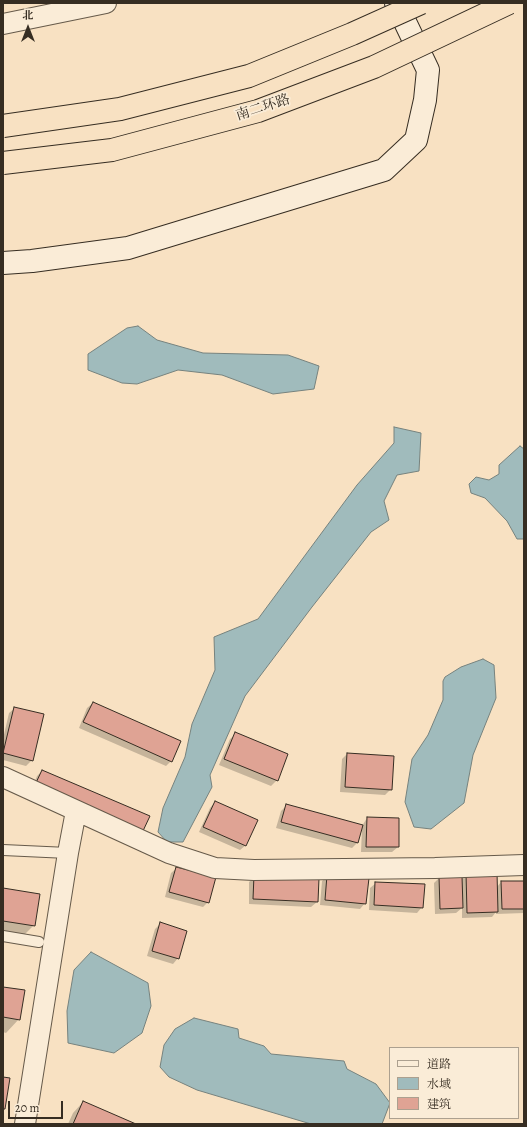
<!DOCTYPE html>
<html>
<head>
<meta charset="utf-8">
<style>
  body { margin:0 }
  #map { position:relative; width:527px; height:1127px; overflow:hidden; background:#f8e1c2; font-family:Alegreya,"Noto Serif SC",serif }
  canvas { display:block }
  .frame { position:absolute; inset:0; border:4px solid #362d22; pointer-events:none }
  .legend { position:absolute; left:389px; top:1047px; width:130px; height:72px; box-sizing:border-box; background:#faecd7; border:1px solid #aca08f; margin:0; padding:5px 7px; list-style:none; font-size:12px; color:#362d22 }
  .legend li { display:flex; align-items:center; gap:8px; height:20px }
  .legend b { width:20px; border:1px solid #aca08f }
  .north { position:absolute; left:8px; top:8px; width:40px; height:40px; -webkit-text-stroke:3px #faecd7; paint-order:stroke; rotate:0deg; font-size:11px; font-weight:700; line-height:16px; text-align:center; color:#362d22 }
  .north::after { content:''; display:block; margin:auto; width:14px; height:18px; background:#362d22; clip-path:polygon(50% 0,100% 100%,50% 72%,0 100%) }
  .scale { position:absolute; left:8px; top:1101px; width:55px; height:18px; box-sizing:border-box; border:2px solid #362d22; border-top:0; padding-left:5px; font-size:12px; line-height:14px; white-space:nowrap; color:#362d22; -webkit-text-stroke:3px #faecd7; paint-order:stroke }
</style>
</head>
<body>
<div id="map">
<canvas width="527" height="1127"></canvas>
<div class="frame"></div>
<ul class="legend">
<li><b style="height:5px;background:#faecd7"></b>道路</li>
<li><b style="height:11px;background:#a0bbbc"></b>水域</li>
<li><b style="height:11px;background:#dfa394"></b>建筑</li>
</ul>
<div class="north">北</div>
<div class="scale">20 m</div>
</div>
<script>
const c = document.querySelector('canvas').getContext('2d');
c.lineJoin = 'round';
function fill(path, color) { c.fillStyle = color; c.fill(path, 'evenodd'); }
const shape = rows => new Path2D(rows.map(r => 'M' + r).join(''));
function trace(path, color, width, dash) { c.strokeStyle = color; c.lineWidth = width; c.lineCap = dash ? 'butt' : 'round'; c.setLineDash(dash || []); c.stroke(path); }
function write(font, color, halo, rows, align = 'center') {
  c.font = font + ' Alegreya,"Noto Serif SC",serif'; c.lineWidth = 3.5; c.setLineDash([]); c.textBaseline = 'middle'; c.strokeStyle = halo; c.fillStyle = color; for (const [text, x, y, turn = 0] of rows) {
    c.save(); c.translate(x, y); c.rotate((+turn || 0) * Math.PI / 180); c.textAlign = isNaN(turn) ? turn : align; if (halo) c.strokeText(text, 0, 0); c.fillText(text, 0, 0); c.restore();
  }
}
const water = shape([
  [138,326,157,340,203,353,288,355,319,366,314,389,273,394,222,375,178,370,137,384,122,383,88,370,88,354,127,328,138,326],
  [394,427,421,433,419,471,397,475,384,501,389,520,371,532,312,607,245,696,210,775,212,787,183,842,167,842,158,832,163,808,185,757,192,724,215,670,214,637,258,619,357,485,394,443,394,427],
  [520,446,524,449,524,539,517,539,507,521,485,498,471,493,469,484,476,477,489,480,499,474,499,465,520,446],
  [483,659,494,665,496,698,473,755,464,803,431,829,414,827,405,802,412,759,428,735,443,700,443,681,445,677,461,667,483,659],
  [91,952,148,983,151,1006,142,1033,114,1053,68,1043,67,1011,74,970,91,952],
  [194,1018,238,1029,239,1038,264,1046,271,1054,344,1061,347,1069,376,1084,390,1103,382,1124,311,1124,197,1090,169,1077,160,1067,164,1045,175,1029,194,1018]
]);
fill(water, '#a0bbbc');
trace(water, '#76827e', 1);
fill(shape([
  [93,703,171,761,166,766,79,728,87,708],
  [15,708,32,760,26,766,3,760,3,739,9,713],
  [236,734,277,780,271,786,219,765,230,739],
  [347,754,391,789,385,795,340,792,342,759],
  [42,771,141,833,30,793,37,776],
  [215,802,246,845,240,850,199,832,210,808],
  [286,806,362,826,367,818,398,847,392,852,361,852,362,829,357,843,352,848,276,828,281,811],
  [177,868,208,902,203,907,165,897,171,873],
  [466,874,497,887,501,882,524,882,524,913,496,914,496,912,492,917,462,918,462,908,456,913,435,914,434,883,439,878,461,879],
  [255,876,317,902,311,907,249,904,249,882],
  [328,876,365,903,360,909,320,905,322,881],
  [376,883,422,907,417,913,369,910,370,888],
  [3,889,34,925,20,939,3,936],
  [161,923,178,958,173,964,147,956,155,929],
  [3,988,19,1019,6,1033,3,1032],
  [83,1102,133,1124,68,1124,73,1113]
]), '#0003');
const building = shape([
  [93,702,181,741,172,762,83,722,93,702],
  [14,707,44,714,33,761,3,753,14,707],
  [235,732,288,754,278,781,224,759,235,732],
  [347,753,394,756,392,790,345,787,347,753],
  [42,770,150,816,142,833,34,787,42,770],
  [215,801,258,820,246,846,203,827,215,801],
  [286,804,363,825,358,843,281,822,286,804],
  [367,817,399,818,399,847,366,847,367,817],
  [176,867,216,877,209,903,169,892,176,867],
  [497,872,498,912,467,913,466,873,497,872],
  [254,875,319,878,318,902,253,899,254,875],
  [327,875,369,878,366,904,325,900,327,875],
  [462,876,463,908,440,909,439,877,462,876],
  [501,881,524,881,524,909,502,909,501,881],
  [375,882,425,884,423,908,374,905,375,882],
  [3,888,40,894,35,926,3,921,3,888],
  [160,922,187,931,179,959,152,951,160,922],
  [3,987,25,990,20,1020,3,1017,3,987],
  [3,1077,10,1078,5,1109,3,1109,3,1077],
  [83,1101,136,1124,73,1124,83,1101]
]);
fill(building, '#dfa394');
trace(building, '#362d22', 1);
const lane = shape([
  [3,850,68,853],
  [3,936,39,942]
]);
const street = shape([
  [3,24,106,3],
  [3,777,169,853,215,868,254,870,435,868,524,865],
  [25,1124,68,853,76,811]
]);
const secondary = shape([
  [3,263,32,261,128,248,384,170,416,140,425,100,428,70,396,3]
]);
trace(lane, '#665a4a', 12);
trace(street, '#665a4a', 22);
trace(secondary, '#362d22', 24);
trace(lane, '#faecd7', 10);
trace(street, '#faecd7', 20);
trace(secondary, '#faecd7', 22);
const primaryBridge = shape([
  [3,126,120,109,249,76,352,34,421,3],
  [3,163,112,150,258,111,374,67,509,3]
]);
trace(primaryBridge, '#362d22', 24, []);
trace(primaryBridge, '#f8e1c2', 22);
write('14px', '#362d22', '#faecd7', [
  ["南二环路",263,108,-18]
]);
</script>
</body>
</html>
